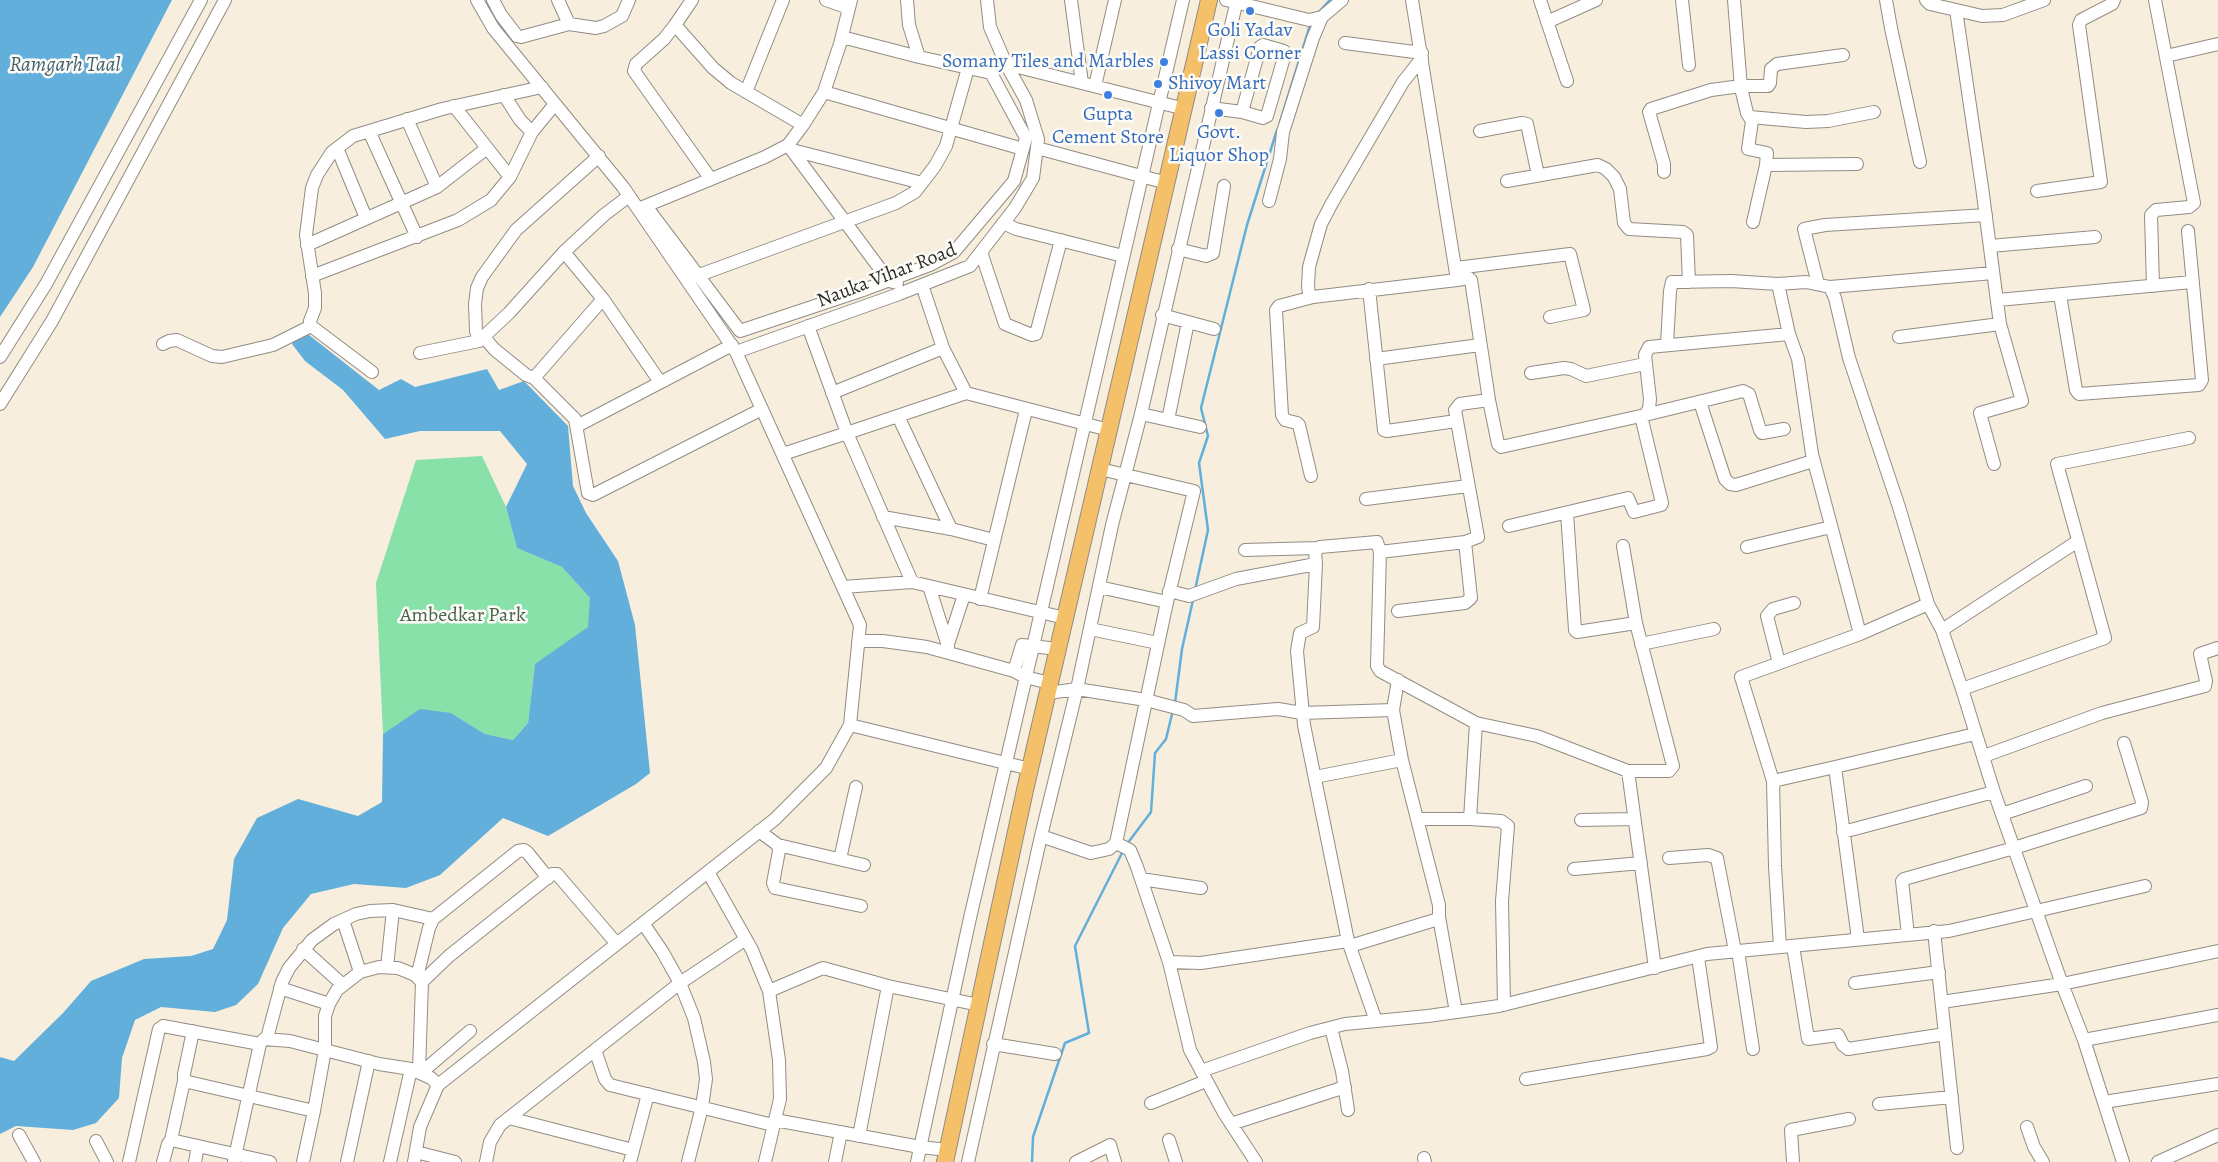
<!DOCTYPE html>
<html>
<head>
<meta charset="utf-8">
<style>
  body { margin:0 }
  canvas { display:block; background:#f8eedd }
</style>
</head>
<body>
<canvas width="2218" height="1162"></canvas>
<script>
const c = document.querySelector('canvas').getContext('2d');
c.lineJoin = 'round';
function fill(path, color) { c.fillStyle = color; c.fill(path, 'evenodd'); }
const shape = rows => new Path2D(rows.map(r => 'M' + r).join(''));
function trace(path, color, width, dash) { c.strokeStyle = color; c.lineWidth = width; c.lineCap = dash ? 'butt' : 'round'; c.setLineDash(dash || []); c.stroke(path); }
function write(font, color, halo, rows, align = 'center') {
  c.font = font + ' Alegreya,serif'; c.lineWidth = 5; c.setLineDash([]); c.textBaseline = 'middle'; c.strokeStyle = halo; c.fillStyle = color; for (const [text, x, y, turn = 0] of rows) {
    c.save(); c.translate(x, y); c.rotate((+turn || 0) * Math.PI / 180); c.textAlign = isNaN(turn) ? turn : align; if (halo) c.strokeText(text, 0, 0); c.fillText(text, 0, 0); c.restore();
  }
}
fill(shape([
  [482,456,506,507,517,548,562,567,590,598,594,614,588,627,560,653,535,664,528,723,513,740,485,734,451,713,389,730,383,734,376,583,416,460]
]), '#87e1a8');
fill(shape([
  [0,0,172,0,33,267,0,317],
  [296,334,309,335,379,390,401,379,415,387,487,369,499,390,524,381,568,426,573,486,586,513,618,561,635,625,650,773,636,784,548,836,503,818,440,875,406,888,354,884,311,894,283,928,258,984,236,1005,215,1012,161,1007,135,1020,122,1058,119,1098,96,1123,73,1130,16,1126,0,1134,0,1057,14,1061,63,1013,91,981,144,959,191,956,213,949,227,920,234,859,257,818,298,799,358,816,382,802,383,734,420,709,451,713,485,734,513,740,528,723,535,664,588,627,590,598,562,567,517,548,506,507,527,464,500,431,420,431,385,439,343,390,305,361,292,344]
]), '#62afdb');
trace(shape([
  [1317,14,1330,0],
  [1280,122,1310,25],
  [1195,590,1208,530,1199,463,1208,436,1201,408,1247,225,1277,130],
  [1175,703,1182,649,1193,600],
  [1127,844,1151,812,1155,753,1166,739,1173,710],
  [1032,1162,1033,1137,1065,1043,1089,1033,1075,946,1123,851]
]), '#62afdb', 2.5);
const minor = shape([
  [493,0,501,15,517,36,521,37,569,24,596,28,604,26,622,16,629,0],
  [558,0,569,24],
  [692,0,675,25,664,39,636,64,634,71,710,178],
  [826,0,849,8],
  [907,0,909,25,919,57],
  [1071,0,1082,83],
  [1226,0,1309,20,1322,17,1342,0],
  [1412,0,1457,280,1469,278,1471,280,1489,400,1498,444,1501,447,1645,415,1649,409,1650,399,1645,355,1649,347,1789,334,1798,359,1812,454,1860,634],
  [1540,0,1567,81],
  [1682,0,1689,65],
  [1734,0,1741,88,1747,113,1752,121,1748,149,1767,153,1766,165,1857,164],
  [1886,0,1891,28,1920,162],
  [1926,0,1930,4,1982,16,2003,15,2044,0],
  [1956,10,1982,187,2000,324,2022,401,1980,413,1994,464],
  [1547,22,1596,0],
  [675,25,713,68,731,83,803,125],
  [1345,43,1422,53],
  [2166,56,2218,44],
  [1422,58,1403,82,1332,203,1321,224,1309,267,1308,286,1309,294,1313,297,1457,280],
  [1003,66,1006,64,1185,109],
  [1095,86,1115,0],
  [746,92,783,0],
  [824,92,1023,149],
  [504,95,520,120,532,132],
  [454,106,510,177],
  [1211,108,1242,112,1263,118,1267,116,1285,54,1284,51,1263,45,1260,47,1242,112],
  [1750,117,1806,122,1828,121,1874,112],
  [407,119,437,187],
  [369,131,417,237],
  [1480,131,1522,123,1527,124,1538,175],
  [788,145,889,281,897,283],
  [337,148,366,218],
  [1037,148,1167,183],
  [792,150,922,183],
  [1664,172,1664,164,1649,112,1651,109,1711,90,1741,86,1768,86,1770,83,1771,69,1777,64,1843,55],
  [1507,181,1598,165,1606,169,1614,177,1620,189,1624,223,1629,229,1683,232,1687,235,1689,282],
  [2037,191,2101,182,2079,25,2081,20,2112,4,2114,0],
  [1269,201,1280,159,1283,132,1313,38,1322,17],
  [638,209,765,157,788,145,803,125,824,92,840,44,851,0],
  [649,210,740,331,866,289,930,265,954,252,1014,181,1026,138,991,73,919,57,842,37],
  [1753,222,1766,165],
  [1003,223,1016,229,1123,256],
  [307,245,437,187,487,148],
  [1990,246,2095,237],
  [1178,249,1206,256,1213,253,1224,186],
  [564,252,603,299,660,382],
  [981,252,1005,324,1032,335,1036,334,1061,240],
  [1456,268,1570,254,1584,310,1550,317],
  [312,276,458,220,491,200,510,177,532,132,555,104],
  [691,278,896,203,915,192,935,166,946,146,968,68],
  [1818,284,1804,229,1825,225,1986,215],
  [922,285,943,348,966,393],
  [2153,286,2151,215,2156,210,2189,207,2194,203,2155,0],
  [1369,289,1384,430,1387,431,1456,421],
  [2060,295,2076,390,2079,394,2199,385,2202,380,2188,231],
  [1998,300,2192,282],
  [1162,315,1214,329],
  [1789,334,1778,284,1806,282,1830,287,1993,273],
  [484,337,494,349,526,375,534,378,575,419,588,493,593,495,762,409],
  [1899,337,2000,324],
  [479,341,476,331,475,304,477,288,482,277,516,230,599,156],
  [163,344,169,341,177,340,212,356,222,357,273,345,311,326],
  [1667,344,1670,291,1672,282,1731,281,1778,284],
  [736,352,899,294,970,266,1015,208,1033,178,1038,139,1026,100,1006,64,990,27,987,0],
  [420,353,479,341,509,313,564,252,604,215,629,196],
  [0,357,46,284,201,0],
  [1376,359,1480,345],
  [372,372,311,326,310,321,315,308,315,293,306,235,312,188,317,175,332,152,353,136,442,109,542,87],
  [1531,373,1564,368,1571,369,1586,376,1645,364],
  [534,378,603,299],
  [832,393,943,348],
  [1700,402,1725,479,1730,484,1736,485,1813,461],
  [0,404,52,321,225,0],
  [1141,414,1200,427],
  [1645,415,1743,391,1749,394,1760,430,1762,433,1784,429],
  [898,416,951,529],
  [1168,420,1188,322],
  [577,426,732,345],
  [783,454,847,433,808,326],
  [1100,469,1194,491,1167,602,1116,843,1130,850,1137,867,1169,962,1190,1050,1224,1113,1256,1162],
  [1311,476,1299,425,1297,423,1285,420,1282,415,1276,310,1279,306,1313,297],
  [1366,499,1468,486],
  [1567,513,1575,630,1577,632,1636,623],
  [883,517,951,529,994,540],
  [1509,526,1628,498,1634,512,1661,505,1662,503,1641,416],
  [1623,546,1636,623,1673,766,1669,771,1628,771],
  [1747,547,1831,527],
  [1245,550,1317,548],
  [1380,552,1377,666,1380,671,1476,723,1537,736,1628,771,1655,968],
  [1316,564,1313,627,1300,633,1297,651,1304,725,1348,941,1376,1021],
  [912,582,847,433,966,393,1109,430],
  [929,586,948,646],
  [843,587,912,582,1065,618],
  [1099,587,1167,602],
  [1169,591,1189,596,1236,579,1316,564,1315,551,1320,547,1377,542,1380,552,1465,542],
  [980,599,1026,410],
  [1928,604,1942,630,1962,689],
  [1398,611,1465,603,1471,598,1465,542,1478,537,1455,410,1460,404,1489,400],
  [1090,629,1158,643],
  [1942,630,2078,541],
  [858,641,883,641,927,647,1014,671],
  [1641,644,1714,629],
  [947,647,964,595],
  [1779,663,1767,616,1773,609,1794,603],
  [1050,683,1025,677,1014,671,1022,645,1058,649],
  [1048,693,1077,689,1146,700,1184,710,1193,716,1278,709,1302,713,1393,710],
  [1476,723,1470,819,1501,821,1508,826,1502,901,1504,1005],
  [850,725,1030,769],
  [1984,756,2102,713,2205,686,2206,681,2200,654,2218,648],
  [1315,777,1402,760,1393,710,1398,680],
  [1773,781,1835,767],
  [2002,814,2086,786],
  [1417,819,1470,819],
  [1581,820,1634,819],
  [759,831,778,845,779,851,773,883,775,888,861,906],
  [1843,832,1994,792],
  [1041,836,1091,853,1109,849,1116,843],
  [778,845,864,865],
  [1669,858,1708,855,1717,858,1735,951],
  [840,859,856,787],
  [1574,869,1641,863],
  [708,872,752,950,769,991,779,1060,780,1099,765,1162],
  [1141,879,1201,888],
  [1439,917,1456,1012],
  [343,920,360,972],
  [643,923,662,951,680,983,694,1018,704,1062,706,1079,702,1107,688,1162],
  [1934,931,1957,1148],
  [1908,935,1902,881,1904,879,2014,848,2141,808,2142,802,2124,743],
  [1858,939,1835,767,1975,734],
  [1350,946,1435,920,1439,917,1439,905,1402,760],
  [1793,946,1808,1039,1838,1035,1843,1045,1848,1049,1945,1034],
  [1780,947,1775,866,1773,781,1741,677,1860,634,1928,604,1899,507,1849,358,1835,298,1830,287],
  [303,949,343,985],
  [1738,951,1753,1049],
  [1169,962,1201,963,1348,941],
  [387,967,393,910],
  [417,977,429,928,433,919,518,851,524,850,527,852,548,878],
  [1855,983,1939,972],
  [280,988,329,1004],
  [769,991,823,968,888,986,979,1005],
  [1942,1002,2062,984,2218,951],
  [1331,1028,1342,1071,1348,1110],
  [267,1038,282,982,289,968,312,940,334,924,356,914,370,911,393,910,433,919],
  [2084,1040,2218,1015],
  [993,1044,1055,1054],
  [595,1050,605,1079,610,1085,773,1125],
  [419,1071,422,982,449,956,552,874,557,874,617,944],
  [1201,1071,1310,1033,1345,1024,1428,1016,1499,1006,1707,954,1949,931,2145,886],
  [422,1072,470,1031],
  [1526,1079,1707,1049,1711,1047,1698,957],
  [184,1081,184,1074,193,1031],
  [2104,1102,2218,1084],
  [1151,1103,1206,1081],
  [1879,1104,1952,1097],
  [314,1111,325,1050,325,1016,329,1004,337,990,360,972,379,967,398,968,415,975,422,982],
  [509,1118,633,1150],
  [775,1120,920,1147,948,1150],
  [1231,1124,1345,1087],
  [2027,1127,2034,1147,2043,1162],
  [19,1135,34,1162],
  [859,1136,888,986],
  [1169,1140,1176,1162],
  [96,1141,107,1162],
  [416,1152,455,1162],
  [1424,1158,1425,1162],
  [234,1161,260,1044,264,1039,290,1041,379,1064,411,1069,431,1078,438,1085],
  [129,1162,159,1029,163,1026,260,1044],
  [163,1162,168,1144,171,1140],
  [195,1162,198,1146],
  [270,1162,171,1140,184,1081,314,1111,303,1162],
  [347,1162,369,1061],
  [390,1162,411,1069],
  [414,1162,420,1127,438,1085,775,819,826,768,850,725,860,625,736,352,623,187,493,28,477,0],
  [486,1162,490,1142,500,1125,680,983,746,939],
  [630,1162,648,1094],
  [835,1162,841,1132],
  [917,1162,970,918,1183,0],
  [968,1162,1041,836,1077,689,1112,525,1141,414,1237,0],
  [1076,1162,1110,1145,1115,1162],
  [1793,1162,1791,1130,1849,1119],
  [2123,1162,2084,1040,2062,984,1994,792,1962,689,2105,638,2057,464,2189,438],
  [2158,1162,2218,1135]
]);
const major = shape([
  [945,1162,1025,790,1209,0]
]);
trace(minor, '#928c84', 14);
trace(major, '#928c84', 18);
trace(minor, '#fff', 12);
trace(major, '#f4c16a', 16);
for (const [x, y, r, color] of [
  [1250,11,5,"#3f7fe0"],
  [1164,62,5,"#3f7fe0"],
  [1158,84,5,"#3f7fe0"],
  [1108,95,5,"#3f7fe0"],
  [1219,113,5,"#3f7fe0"]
]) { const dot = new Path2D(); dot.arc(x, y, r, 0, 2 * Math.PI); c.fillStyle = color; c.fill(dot); trace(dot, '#fdfcf7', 2); }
write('20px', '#366cbe', '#fdfcf7', [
  ["Goli Yadav",1250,31],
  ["Lassi Corner",1250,54],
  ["Somany Tiles and Marbles",1154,62,"right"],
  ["Shivoy Mart",1168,84,"left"],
  ["Gupta",1108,115],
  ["Cement Store",1108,138],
  ["Govt.",1219,133],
  ["Liquor Shop",1219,156]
]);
write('20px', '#2b2b2b', '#fdfcf7', [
  ["Nauka Vihar Road",887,276,-21]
]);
write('20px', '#476250', '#fdfcf7', [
  ["Ambedkar Park",463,616]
]);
write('italic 21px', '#416071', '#fdfcf7', [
  ["Ramgarh Taal",65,66]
]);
</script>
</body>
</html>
